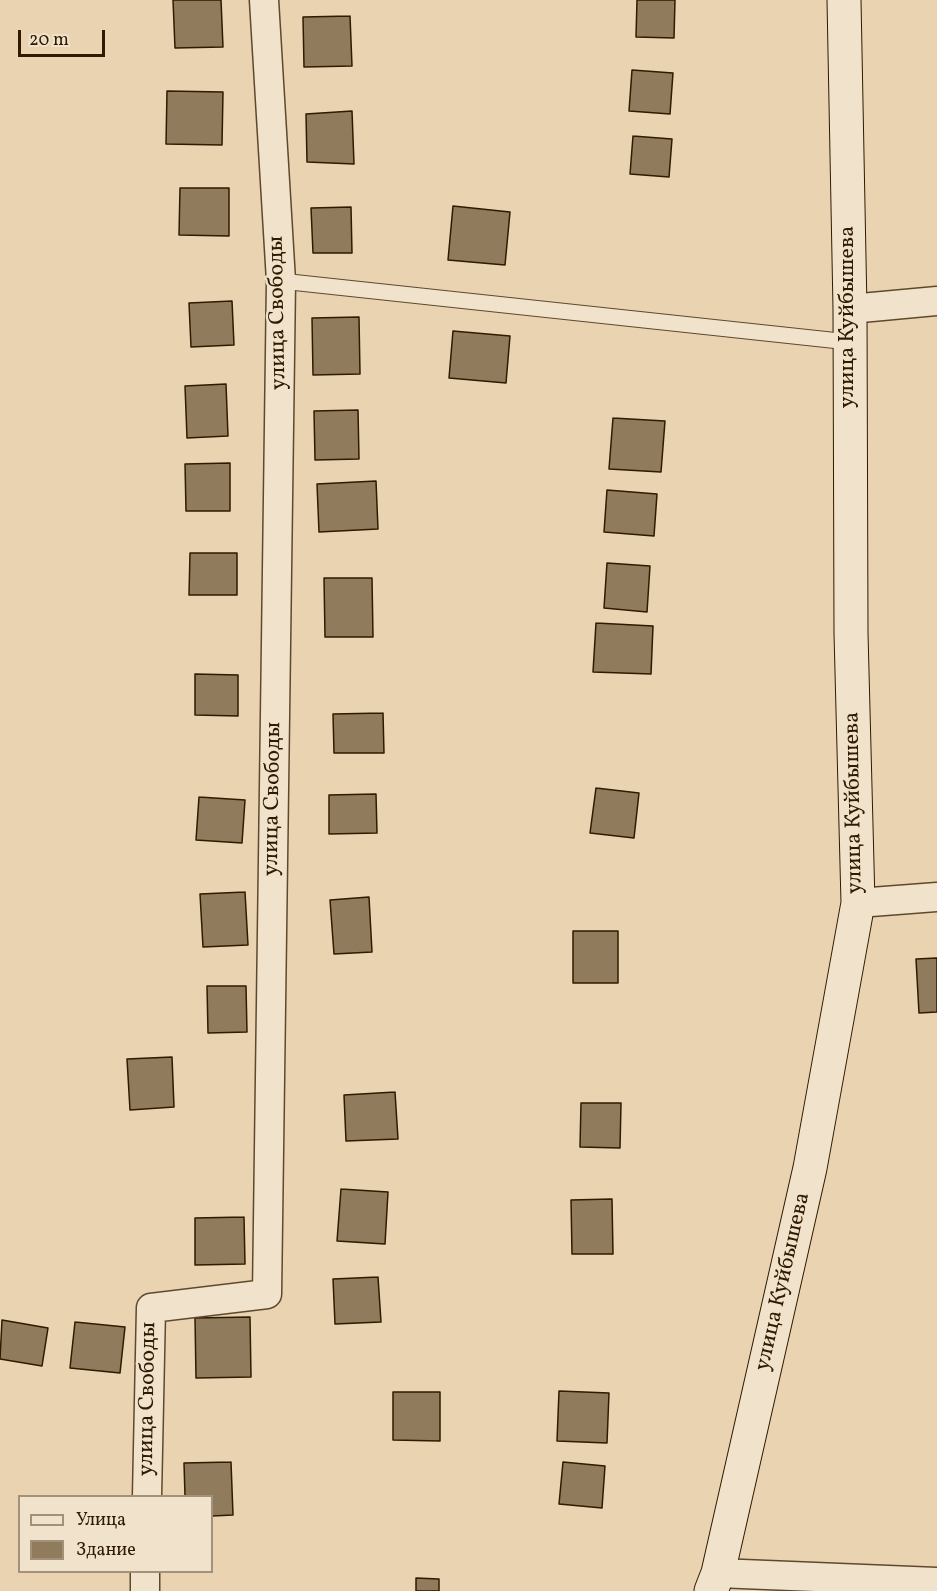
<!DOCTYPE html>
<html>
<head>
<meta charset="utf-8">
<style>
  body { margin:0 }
  #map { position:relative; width:937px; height:1591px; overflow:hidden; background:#e9d3b0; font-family:Vollkorn,serif }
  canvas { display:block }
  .legend { position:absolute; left:18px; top:1495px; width:195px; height:78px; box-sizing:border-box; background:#f1e2cc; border:2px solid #a3927b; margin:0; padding:8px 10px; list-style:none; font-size:18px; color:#2f1b01 }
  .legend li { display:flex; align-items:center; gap:12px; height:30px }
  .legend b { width:30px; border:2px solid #a3927b }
  .scale { position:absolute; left:18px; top:30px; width:87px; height:27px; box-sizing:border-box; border:3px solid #2f1b01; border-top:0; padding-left:8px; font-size:18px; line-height:21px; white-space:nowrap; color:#2f1b01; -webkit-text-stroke:4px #f1e2cc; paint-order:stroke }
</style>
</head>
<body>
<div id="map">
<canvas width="937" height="1591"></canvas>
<ul class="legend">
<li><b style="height:8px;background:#f1e2cc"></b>Улица</li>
<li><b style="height:16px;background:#907b5c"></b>Здание</li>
</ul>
<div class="scale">20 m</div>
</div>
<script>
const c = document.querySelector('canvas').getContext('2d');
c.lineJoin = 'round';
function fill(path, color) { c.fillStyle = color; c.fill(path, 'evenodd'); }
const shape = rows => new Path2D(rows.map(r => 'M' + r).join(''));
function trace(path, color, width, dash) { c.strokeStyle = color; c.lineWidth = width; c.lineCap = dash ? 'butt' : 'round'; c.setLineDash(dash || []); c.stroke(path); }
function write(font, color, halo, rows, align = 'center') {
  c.font = font + ' Vollkorn,serif'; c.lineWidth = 4.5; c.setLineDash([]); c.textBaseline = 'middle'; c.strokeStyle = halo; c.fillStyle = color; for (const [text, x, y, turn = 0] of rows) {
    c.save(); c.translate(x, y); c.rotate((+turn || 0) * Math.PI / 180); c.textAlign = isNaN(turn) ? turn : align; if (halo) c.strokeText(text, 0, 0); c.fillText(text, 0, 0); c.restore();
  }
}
const building = shape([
  [173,0,221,0,223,47,175,48,173,0],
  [637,0,675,0,674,38,636,37,637,0],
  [350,16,352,66,304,67,303,17,350,16],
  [632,70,673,73,670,114,629,111,632,70],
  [167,91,223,92,222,145,166,144,167,91],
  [352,111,354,164,307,162,306,114,352,111],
  [633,136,672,139,669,177,630,174,633,136],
  [180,188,229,188,229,236,179,235,180,188],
  [453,206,510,212,505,265,448,260,453,206],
  [351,207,352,253,313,253,311,208,351,207],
  [232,301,234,345,191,347,189,303,232,301],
  [359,317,360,374,313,375,312,318,359,317],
  [453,331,510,336,506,383,449,378,453,331],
  [226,384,228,436,187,438,185,386,226,384],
  [358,410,359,459,315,460,314,411,358,410],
  [613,418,665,421,661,472,609,469,613,418],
  [230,463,230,511,186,511,185,464,230,463],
  [376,481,378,529,319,532,317,484,376,481],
  [607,490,657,494,654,536,604,532,607,490],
  [190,553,237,553,237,595,189,595,190,553],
  [607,563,650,566,647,612,604,608,607,563],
  [324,578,372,578,373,637,325,637,324,578],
  [596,623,653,626,651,674,593,672,596,623],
  [195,674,238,675,238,716,195,715,195,674],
  [383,713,384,753,334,753,333,714,383,713],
  [596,788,639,793,634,838,590,833,596,788],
  [376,794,377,833,329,834,329,795,376,794],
  [199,797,245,800,242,843,196,840,199,797],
  [245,892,248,945,203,947,200,894,245,892],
  [369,897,372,952,334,954,330,900,369,897],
  [573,931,618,931,618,983,573,983,573,931],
  [937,958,937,1012,919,1013,916,959,937,958],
  [207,986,246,986,247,1032,208,1033,207,986],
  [172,1057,174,1107,130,1110,127,1059,172,1057],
  [395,1092,398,1139,346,1141,344,1095,395,1092],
  [581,1103,621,1103,620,1148,580,1147,581,1103],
  [341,1189,388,1192,385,1244,337,1241,341,1189],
  [612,1199,613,1254,572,1254,571,1200,612,1199],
  [244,1217,245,1264,195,1265,195,1218,244,1217],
  [378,1277,381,1322,335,1324,333,1279,378,1277],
  [250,1317,251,1377,196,1378,195,1318,250,1317],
  [2,1320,48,1328,42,1366,0,1359,2,1320],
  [75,1322,125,1327,120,1373,70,1368,75,1322],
  [559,1391,609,1393,607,1443,557,1441,559,1391],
  [393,1392,440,1392,440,1441,393,1440,393,1392],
  [231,1462,233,1515,212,1516,212,1496,185,1496,184,1463,231,1462],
  [563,1462,605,1466,602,1508,559,1504,563,1462],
  [416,1578,439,1579,439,1591,416,1591,416,1578]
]);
fill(building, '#907b5c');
trace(building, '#2f1b01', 1.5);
const service = shape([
  [281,281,849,342]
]);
const minor = shape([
  [850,309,937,301],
  [858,903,937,897],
  [147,1496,151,1308,267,1294,281,281,264,0],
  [718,1573,937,1582],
  [145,1591,145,1572]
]);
const secondary = shape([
  [711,1591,718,1573,810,1168,858,903,851,633,850,309,844,0]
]);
trace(service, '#5e492d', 17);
trace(minor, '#5e492d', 31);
trace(secondary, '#2f1b01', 35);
trace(service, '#f1e2cc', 15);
trace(minor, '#f1e2cc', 28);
trace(secondary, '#f1e2cc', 33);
write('22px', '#2f1b01', '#f1e2cc', [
  ["улица Свободы",279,313,-91],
  ["улица Куйбышева",849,317,-90],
  ["улица Свободы",274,799,-89],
  ["улица Куйбышева",855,803,-91],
  ["улица Куйбышева",784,1282,-77],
  ["улица Свободы",149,1399,-89]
]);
</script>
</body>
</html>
